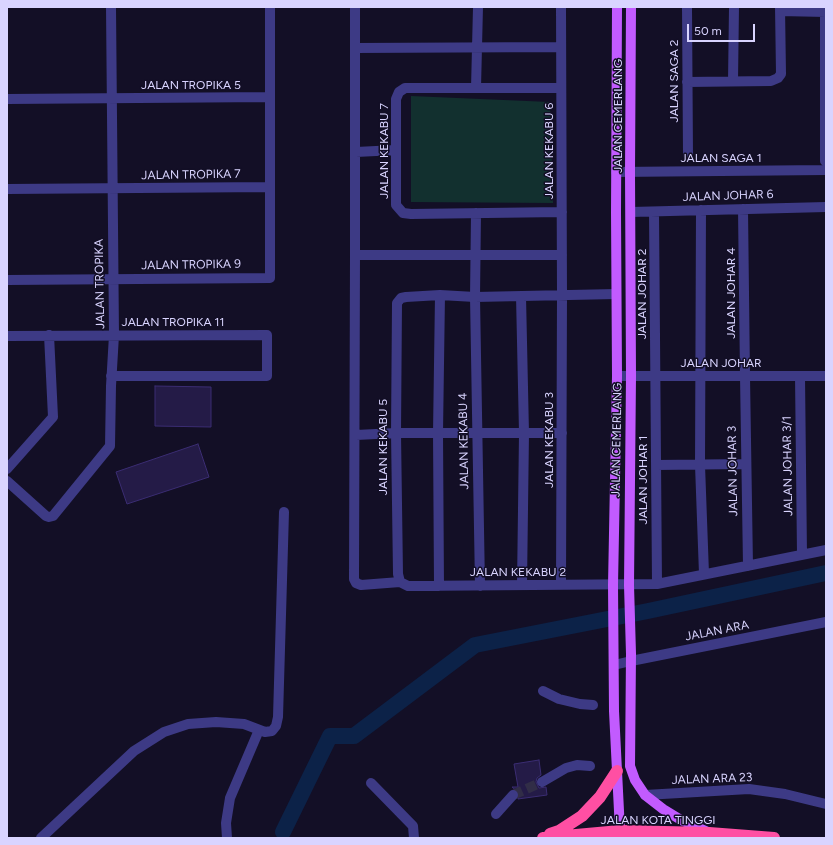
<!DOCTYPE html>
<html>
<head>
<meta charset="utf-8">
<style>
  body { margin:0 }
  #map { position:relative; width:833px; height:845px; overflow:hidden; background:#130f26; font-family:Figtree,sans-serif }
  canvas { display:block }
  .frame { position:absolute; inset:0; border:8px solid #d9d4ff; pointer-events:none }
  .scale { position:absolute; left:687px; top:24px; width:68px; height:18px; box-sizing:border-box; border:2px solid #d9d4ff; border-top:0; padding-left:5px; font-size:12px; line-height:14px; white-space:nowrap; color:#d9d4ff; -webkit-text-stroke:3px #130f26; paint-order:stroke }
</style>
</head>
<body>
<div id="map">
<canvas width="833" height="845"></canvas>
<div class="frame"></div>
<div class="scale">50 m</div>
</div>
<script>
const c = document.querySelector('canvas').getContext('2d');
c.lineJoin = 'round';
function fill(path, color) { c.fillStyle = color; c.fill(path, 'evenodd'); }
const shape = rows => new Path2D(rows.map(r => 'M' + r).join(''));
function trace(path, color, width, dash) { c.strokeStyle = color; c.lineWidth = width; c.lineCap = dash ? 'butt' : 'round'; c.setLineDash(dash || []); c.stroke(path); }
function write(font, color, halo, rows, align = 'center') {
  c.font = font + ' Figtree,sans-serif'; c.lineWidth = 3; c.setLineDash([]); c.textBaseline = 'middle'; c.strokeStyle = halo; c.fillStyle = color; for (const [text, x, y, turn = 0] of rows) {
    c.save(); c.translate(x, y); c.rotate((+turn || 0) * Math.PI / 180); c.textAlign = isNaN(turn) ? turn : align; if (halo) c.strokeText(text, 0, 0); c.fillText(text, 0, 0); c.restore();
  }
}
fill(shape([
  [411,96,550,102,553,203,411,202]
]), '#12302f');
trace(shape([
  [283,832,330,736,354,736,475,645,648,611,826,573]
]), '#0c2248', 16);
const building = shape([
  [155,386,211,387,211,427,155,426,155,386],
  [198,444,209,477,127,504,116,472,198,444],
  [539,760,541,775,537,778,536,782,539,788,546,787,547,795,518,799,519,793,512,787,518,787,514,764,539,760]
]);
fill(building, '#241b47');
trace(building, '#3b2d73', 1);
trace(shape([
  [513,795,542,782]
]), '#312d47', 10, [10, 5]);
trace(shape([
  [355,7,355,255,562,255],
  [561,7,562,295,561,585],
  [687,7,688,155],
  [825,7,825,161],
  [780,11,826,12],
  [355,48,561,47],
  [733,81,734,7],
  [687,82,771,81,778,78,781,74,780,7],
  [476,88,478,7],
  [561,88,405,88,399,92,396,99,396,205,403,213,411,214,562,212],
  [7,99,270,97],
  [356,152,396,150],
  [616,172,826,170],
  [7,189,270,187],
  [743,209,745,376,748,566],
  [701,210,700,465,704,574],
  [631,212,826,207],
  [654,212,657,584],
  [476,213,475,297,480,586],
  [355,255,354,579,356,583,361,585,400,582],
  [7,280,270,278,270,7],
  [616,294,475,297,440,295,406,297,401,298,397,303,396,433,398,574,400,582,408,586,657,584,826,550],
  [521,296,524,433,522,585],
  [7,336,267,335,267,376,111,376],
  [617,376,826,376],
  [800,376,802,555],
  [356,435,396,433,562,433],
  [656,465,746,464],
  [7,469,53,417,49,335],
  [7,481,46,516,49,517,53,516,110,446,111,386,114,335,111,7],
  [439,586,438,433,440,295],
  [614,665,631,661,826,622],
  [543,691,559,699,580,704,593,705],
  [542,782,566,768,577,765,590,766],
  [371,783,413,826,414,838],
  [645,795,749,789,785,794,826,804],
  [496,814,513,795],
  [41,838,134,751,164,732,188,724,216,722,244,724,265,732,272,731,276,726,278,717,284,512],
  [227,838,226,823,230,798,259,730]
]), '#3d3a85', 10);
trace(shape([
  [617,7,616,212,617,376,613,585,614,711,620,831,622,838],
  [631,7,630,172,631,376,629,585,631,654,630,766,635,780,645,795,663,809,681,820,708,832]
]), '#c25bff', 10);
trace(shape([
  [550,834,559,831,582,816,600,797,617,771],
  [543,838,620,831,709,833,774,838]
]), '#ff4fa3', 12);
write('12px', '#d9d4ff', '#130f26', [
  ["JALAN SAGA 2",674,81,-90],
  ["JALAN TROPIKA 5",191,85],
  ["JALAN CEMERLANG",618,116,-90],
  ["JALAN KEKABU 7",384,151,-90],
  ["JALAN KEKABU 6",549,151,-90],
  ["JALAN SAGA 1",721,158],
  ["JALAN TROPIKA 7",191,175,-1],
  ["JALAN JOHAR 6",728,196,-2],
  ["JALAN TROPIKA 9",191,265,-1],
  ["JALAN TROPIKA",100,284,-91],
  ["JALAN JOHAR 4",731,293,-90],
  ["JALAN JOHAR 2",642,294,-90],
  ["JALAN TROPIKA 11",173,322],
  ["JALAN JOHAR",721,363],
  ["JALAN KEKABU 3",549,440,-90],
  ["JALAN CEMERLANG",617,440,-89],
  ["JALAN KEKABU 4",464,441,-91],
  ["JALAN KEKABU 5",383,447,-90],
  ["JALAN JOHAR 3/1",788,466,-91],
  ["JALAN JOHAR 3",733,471,-91],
  ["JALAN JOHAR 1",643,480,-90],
  ["JALAN KEKABU 2",518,572],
  ["JALAN ARA",717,631,-11],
  ["JALAN ARA 23",712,779,-2],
  ["JALAN KOTA TINGGI",658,820]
]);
</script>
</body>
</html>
